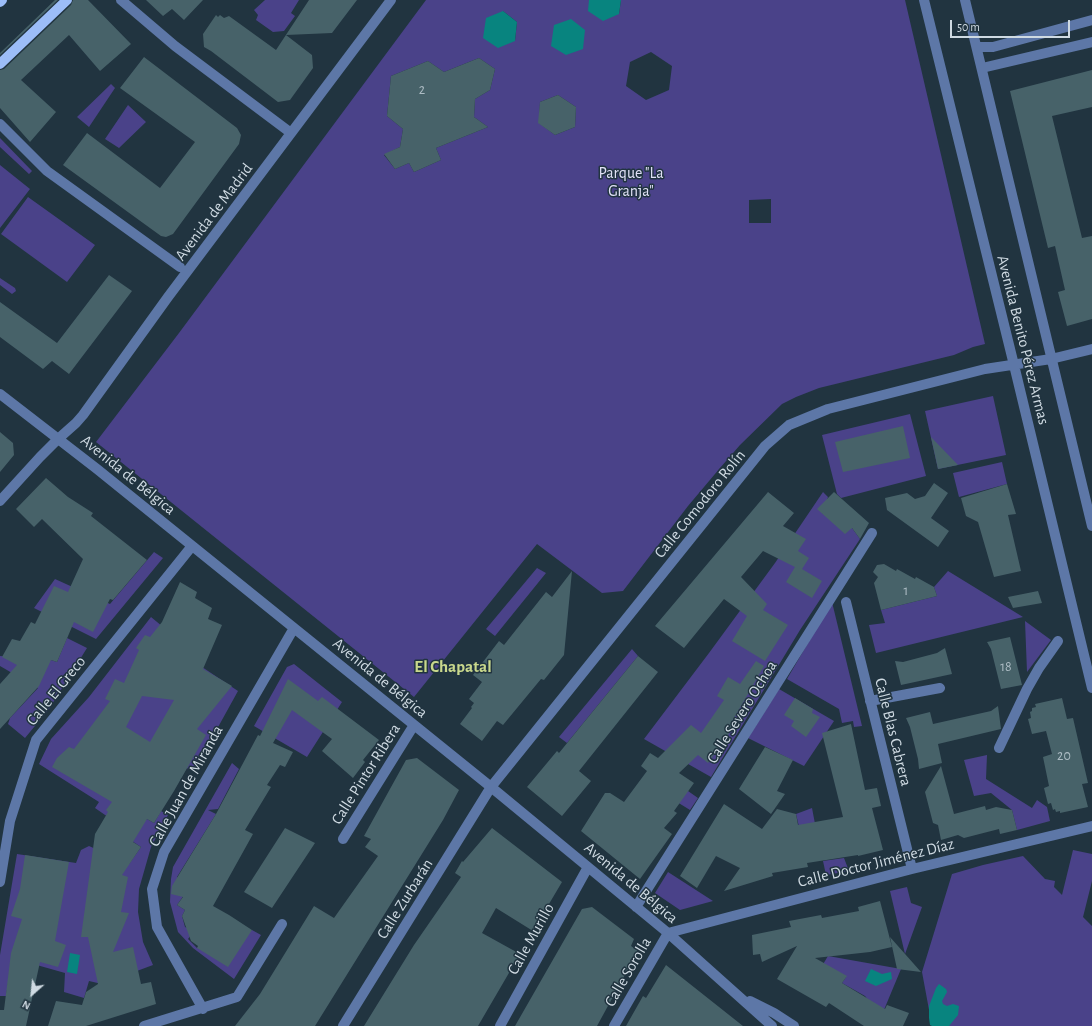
<!DOCTYPE html>
<html>
<head>
<meta charset="utf-8">
<style>
  body { margin:0 }
  #map { position:relative; width:1092px; height:1026px; overflow:hidden; background:#213440; font-family:"Alegreya Sans",sans-serif }
  canvas { display:block }
  .north { position:absolute; left:12px; top:974px; width:40px; height:40px; -webkit-text-stroke:3px #213440; paint-order:stroke; rotate:207deg; font-size:11px; font-weight:700; line-height:16px; text-align:center; color:#cfdae2 }
  .north::after { content:''; display:block; margin:auto; width:14px; height:18px; background:#cfdae2; clip-path:polygon(50% 0,100% 100%,50% 72%,0 100%) }
  .scale { position:absolute; left:950px; top:20px; width:120px; height:18px; box-sizing:border-box; border:2px solid #cfdae2; border-top:0; padding-left:5px; font-size:12px; line-height:14px; white-space:nowrap; color:#cfdae2; -webkit-text-stroke:3px #213440; paint-order:stroke }
</style>
</head>
<body>
<div id="map">
<canvas width="1092" height="1026"></canvas>
<div class="north">N</div>
<div class="scale">50 m</div>
</div>
<script>
const c = document.querySelector('canvas').getContext('2d');
c.lineJoin = 'round';
function fill(path, color) { c.fillStyle = color; c.fill(path, 'evenodd'); }
const shape = rows => new Path2D(rows.map(r => 'M' + r).join(''));
function trace(path, color, width, dash) { c.strokeStyle = color; c.lineWidth = width; c.lineCap = dash ? 'butt' : 'round'; c.setLineDash(dash || []); c.stroke(path); }
function write(font, color, halo, rows, align = 'center') {
  c.font = font + ' "Alegreya Sans",sans-serif'; c.lineWidth = 3; c.setLineDash([]); c.textBaseline = 'middle'; c.strokeStyle = halo; c.fillStyle = color; for (const [text, x, y, turn = 0] of rows) {
    c.save(); c.translate(x, y); c.rotate((+turn || 0) * Math.PI / 180); c.textAlign = isNaN(turn) ? turn : align; if (halo) c.strokeText(text, 0, 0); c.fillText(text, 0, 0); c.restore();
  }
}
fill(shape([
  [265,0,299,0,291,13,295,16,284,31,273,32,256,20,258,15,254,10],
  [426,0,589,0,589,11,619,14,621,0,905,0,985,344,973,347,954,355,819,388,796,397,782,404,740,445,720,468,688,506,623,591,602,593,537,544,414,697,96,442,179,333],
  [503,11,517,22,515,41],
  [651,52,672,66,669,90,646,100,626,86,630,62],
  [479,58,495,69,490,90,475,99,474,117,488,127,436,148,441,160,414,172,409,163,395,169,384,155,400,147,403,129,387,116,391,76,428,61,444,72],
  [558,95,576,107,575,127,555,135,539,123,540,102],
  [771,199,771,223,749,223,749,200],
  [111,84,115,88,89,127,77,117],
  [128,105,146,122,119,148,105,139],
  [0,138,32,171,29,174,0,147],
  [0,165,30,189,0,228],
  [28,197,95,245,67,282,1,234],
  [0,278,15,288,16,291,12,294,0,285],
  [993,396,1006,455,938,469,925,411],
  [910,414,926,476,841,498,837,494,822,435],
  [1002,462,1007,484,959,497,953,473],
  [823,492,828,497,822,513,852,528,860,539,800,630,711,777,644,739,709,653,775,563],
  [154,552,163,558,96,639,34,608,55,579,110,604],
  [537,568,546,573,495,636,486,629],
  [948,571,1023,617,876,653,869,625,885,623,881,610,937,596,934,587],
  [832,602,862,726,854,727,853,721,842,723,839,709,787,679],
  [151,617,203,660,199,665,238,691,217,729,192,771,144,743,131,780,108,817,95,808,99,802,39,764,51,739,89,697],
  [1025,621,1051,640,1027,672],
  [67,638,87,648,49,709,25,738,8,724,10,718,38,688,0,666,0,656,51,660,57,662],
  [632,649,638,656,567,743,559,737],
  [294,664,342,702,307,757,254,726,287,667],
  [779,689,834,721,804,766,748,738],
  [987,755,986,779,1032,808,1037,800,1047,807,1050,821,1017,830,1012,810,991,793,974,796,964,760],
  [232,763,239,769,218,809,208,810,216,814,177,877,189,888,177,905,185,910,182,916,185,927,194,931,188,939,197,948,252,930,261,935,234,979,193,948,178,932,170,902,171,879,173,867],
  [656,789,688,791,698,798,690,810],
  [812,808,816,829,800,831,796,814],
  [161,811,168,815,151,847,139,889,138,912,143,942,153,965,102,984,89,981,84,998,64,992,65,973,12,958,6,996,0,996,0,955,17,854,76,863,81,850,89,846,129,864,141,847,123,835,147,819,154,823],
  [1073,850,1092,854,1092,881,1083,917,1092,926,1092,1026,932,1026,922,972,952,874,983,865,1023,856,1045,879,1055,881,1054,887,1062,895],
  [844,858,849,871,826,875,823,861],
  [668,872,713,901,680,910,655,893],
  [907,887,911,903,922,907,905,954,890,891],
  [828,956,901,969,881,1017,865,996,842,983,846,977,816,976]
]), '#4a4289');
fill(shape([
  [589,0,621,0,619,14,603,21,588,11],
  [503,11,517,22,515,41,498,48,483,38,486,18],
  [571,19,585,30,583,49,566,55,551,46,554,25],
  [70,953,80,955,77,974,67,972],
  [871,969,882,974,891,972,892,979,876,986,865,981],
  [939,984,946,989,947,992,942,1001,943,1004,947,1006,953,1004,959,1006,958,1015,949,1026,932,1026,930,1025,929,1018,929,1006,936,988]
]), '#08847f');
fill(shape([
  [55,0,58,0,0,55,0,53],
  [73,0,88,0,131,44,100,71,69,35,21,80,56,112,30,142,0,108,0,70,4,69,71,5],
  [146,0,203,0,184,20,172,9,163,16],
  [309,0,357,0,332,33,286,35,312,55,313,68,290,100,278,102,211,51,204,47,203,34,216,15,218,17,220,15,224,18,229,16,276,50],
  [144,57,237,128,241,135,239,144,173,234,166,237,161,236,63,165,87,133,160,188,195,142,120,88],
  [479,58,495,69,490,90,475,99,474,117,488,127,436,148,441,160,414,172,409,163,395,169,384,154,400,147,403,129,387,116,391,76,428,61,444,72],
  [1092,70,1092,107,1052,116,1082,238,1092,236,1092,319,1067,326,1058,292,1065,290,1055,246,1048,248,1010,91],
  [558,95,576,107,575,127,555,135,538,123,540,102],
  [109,275,132,291,69,374,52,361,43,369,0,337,0,302,57,343],
  [903,426,910,458,843,472,835,442],
  [0,432,13,443,14,455,0,472],
  [931,437,958,465,938,469],
  [46,478,68,497,93,513,91,516,147,560,113,600,110,599,93,632,74,622,57,662,51,660,39,686,0,729,0,684,17,665,2,657,12,639,20,641,31,622,35,624,54,586,68,592,83,559,42,519,34,527,16,509],
  [934,483,948,493,931,518,949,531,938,547,887,510,885,498,907,493,915,499,925,496],
  [1007,484,1016,514,1008,515,1021,571,994,577,978,522,966,516,961,498],
  [768,492,794,513,783,526,806,539,798,551,809,558,802,569,822,581,812,598,786,582,795,567,763,551,741,577,767,604,763,610,788,625,765,661,732,641,747,616,724,599,684,648,655,626],
  [834,492,869,523,860,539,852,528,845,534,817,509],
  [884,564,896,571,897,569,915,579,916,577,934,587,937,596,881,610,874,583,878,577,873,572,877,565],
  [572,571,564,655,544,680,541,679,503,725,497,721,482,741,460,724,472,708,471,707,474,703,469,699,482,682,473,675,499,641,504,645,546,592,552,597],
  [180,582,197,592,195,598,212,608,208,619,222,625,203,669,232,686,197,729,206,735,174,791,154,823,147,819,133,842,141,847,122,875,128,877,121,912,129,913,113,952,133,947,141,984,151,982,156,1004,86,1026,48,1026,56,1001,82,1005,86,992,98,984,88,937,81,937,95,834,108,812,106,810,112,802,52,767,57,758,69,747,74,749,110,701,105,699,115,679,124,683,139,650,136,648,145,635,150,637,162,622],
  [142,696,174,700,150,742,126,727],
  [1038,591,1042,603,1013,608,1008,597],
  [1010,637,1022,685,1001,689,991,649,987,642],
  [945,648,952,674,901,685,895,661,903,662,937,653],
  [638,656,658,672,579,771,591,781,562,816,527,787,557,751,559,753],
  [756,661,764,666,733,720,736,722,725,740,708,763,698,755,679,773,694,783,674,811,677,813,664,828,672,834,640,879,581,831,605,793,610,793,624,802,647,771,641,766,650,753,658,758,691,725,701,733,724,700,717,696,728,677,740,684],
  [288,679,318,701,322,697,379,740,363,760,365,762,353,778,322,751,332,739,292,710,273,743,293,752,285,767,280,765,267,785,271,787,245,830,253,834,213,906,229,915,252,930,228,967,197,948,198,946,191,941,182,916,185,910,177,905,183,897,171,894,172,886,216,814,258,735,260,736],
  [795,698,813,709,812,713,820,717,806,737,791,726,794,721,784,715],
  [1062,698,1067,719,1073,718,1088,783,1082,784,1088,807,1060,813,1060,811,1056,812,1055,809,1053,810,1051,803,1048,804,1044,788,1049,786,1043,757,1052,754,1046,731,1032,734,1028,719,1031,718,1030,712,1032,711,1032,708,1036,707,1035,704],
  [998,706,1001,729,938,744,942,763,919,769,918,759,910,727,906,718,930,712,933,724,991,711],
  [851,724,865,790,877,788,881,806,872,808,883,850,858,856,858,855,807,863,808,867,772,873,773,876,724,891,740,868,716,856,697,888,680,876,724,804,762,829,777,809,796,814,798,825,843,817,822,733],
  [765,747,793,760,777,791,785,794,771,814,739,789],
  [417,758,459,790,443,820,315,1026,235,1026,260,994,314,906,334,918,378,856,365,847,371,839,364,836,406,760],
  [941,766,954,814,985,806,986,810,996,807,1012,810,1017,830,1000,834,999,829,964,838,958,835,941,840,938,825,933,823,925,792],
  [285,828,315,843,272,908,244,892],
  [492,828,562,882,533,931,496,908,482,933,520,954,478,1026,364,1026,414,945,461,877,455,873,462,861,463,862],
  [25,855,69,862,55,941,66,945,58,967,40,962,26,1026,0,1026,0,1010,4,1010,11,953,22,919,11,916,20,889],
  [880,901,892,947,870,952,815,958,847,976,842,983,885,1009,887,1005,909,1013,903,1026,864,1026,829,1003,826,1007,777,979,797,946,762,962,760,954,753,955,752,935,791,927,789,921,821,915,822,918,859,911,858,907],
  [592,907,634,939,631,946,638,951,597,1026,515,1026,582,909],
  [890,937,921,972,897,969],
  [666,965,743,1026,626,1026,643,996,646,998]
]), '#476269');
trace(shape([
  [121,0,175,46,291,133],
  [924,0,1014,365,1092,688],
  [965,0,1092,526],
  [977,47,993,47,1092,20],
  [982,68,1092,42],
  [0,124,47,171,180,267],
  [0,394,97,469,491,787,668,933,772,1026],
  [0,501,40,457,58,439,76,423,83,415,168,297,391,0],
  [846,602,912,869],
  [870,701,940,688],
  [999,748,1027,689,1039,668,1058,641],
  [343,839,414,725],
  [0,882,10,821,36,740,192,546],
  [636,907,872,533],
  [750,1001,774,1013,794,1026],
  [203,1009,157,927,152,889,164,852,294,628],
  [144,1026,237,997,282,924],
  [343,1026,491,787,765,446,789,425,828,409,985,369,1051,359,1092,349],
  [500,1026,588,867],
  [614,1026,668,933,912,869,1092,826]
]), '#5d77a7', 10);
trace(shape([
  [0,2,2,0],
  [0,64,67,0]
]), '#9cbdf8', 10);
write('14px', '#adbcc4', null, [
  ["2",422,90],
  ["1",906,591],
  ["18",1006,667],
  ["20",1064,756]
]);
write('16px', '#e0e0f6', '#213440', [
  ["Parque \"La",631,173],
  ["Granja\"",631,191]
]);
write('16px', '#cfdae2', '#213440', [
  ["Avenida de Madrid",214,212,-53],
  ["Avenida Benito Pérez Armas",1023,340,76],
  ["Avenida de Bélgica",128,475,39],
  ["Calle Comodoro Rolín",700,504,-51],
  ["Avenida de Bélgica",380,678,39],
  ["Calle El Greco",56,691,-51],
  ["Calle Severo Ochoa",742,712,-58],
  ["Calle Blas Cabrera",893,732,76],
  ["Calle Pintor Ribera",366,774,-58],
  ["Calle Juan de Miranda",186,786,-61],
  ["Calle Doctor Jiménez Díaz",876,863,-14],
  ["Avenida de Bélgica",631,883,40],
  ["Calle Zurbarán",405,899,-58],
  ["Calle Murillo",531,939,-61],
  ["Calle Sorolla",628,972,-60]
]);
write('bold 17px', '#c9d88c', '#213440', [
  ["El Chapatal",453,667]
]);
</script>
</body>
</html>
